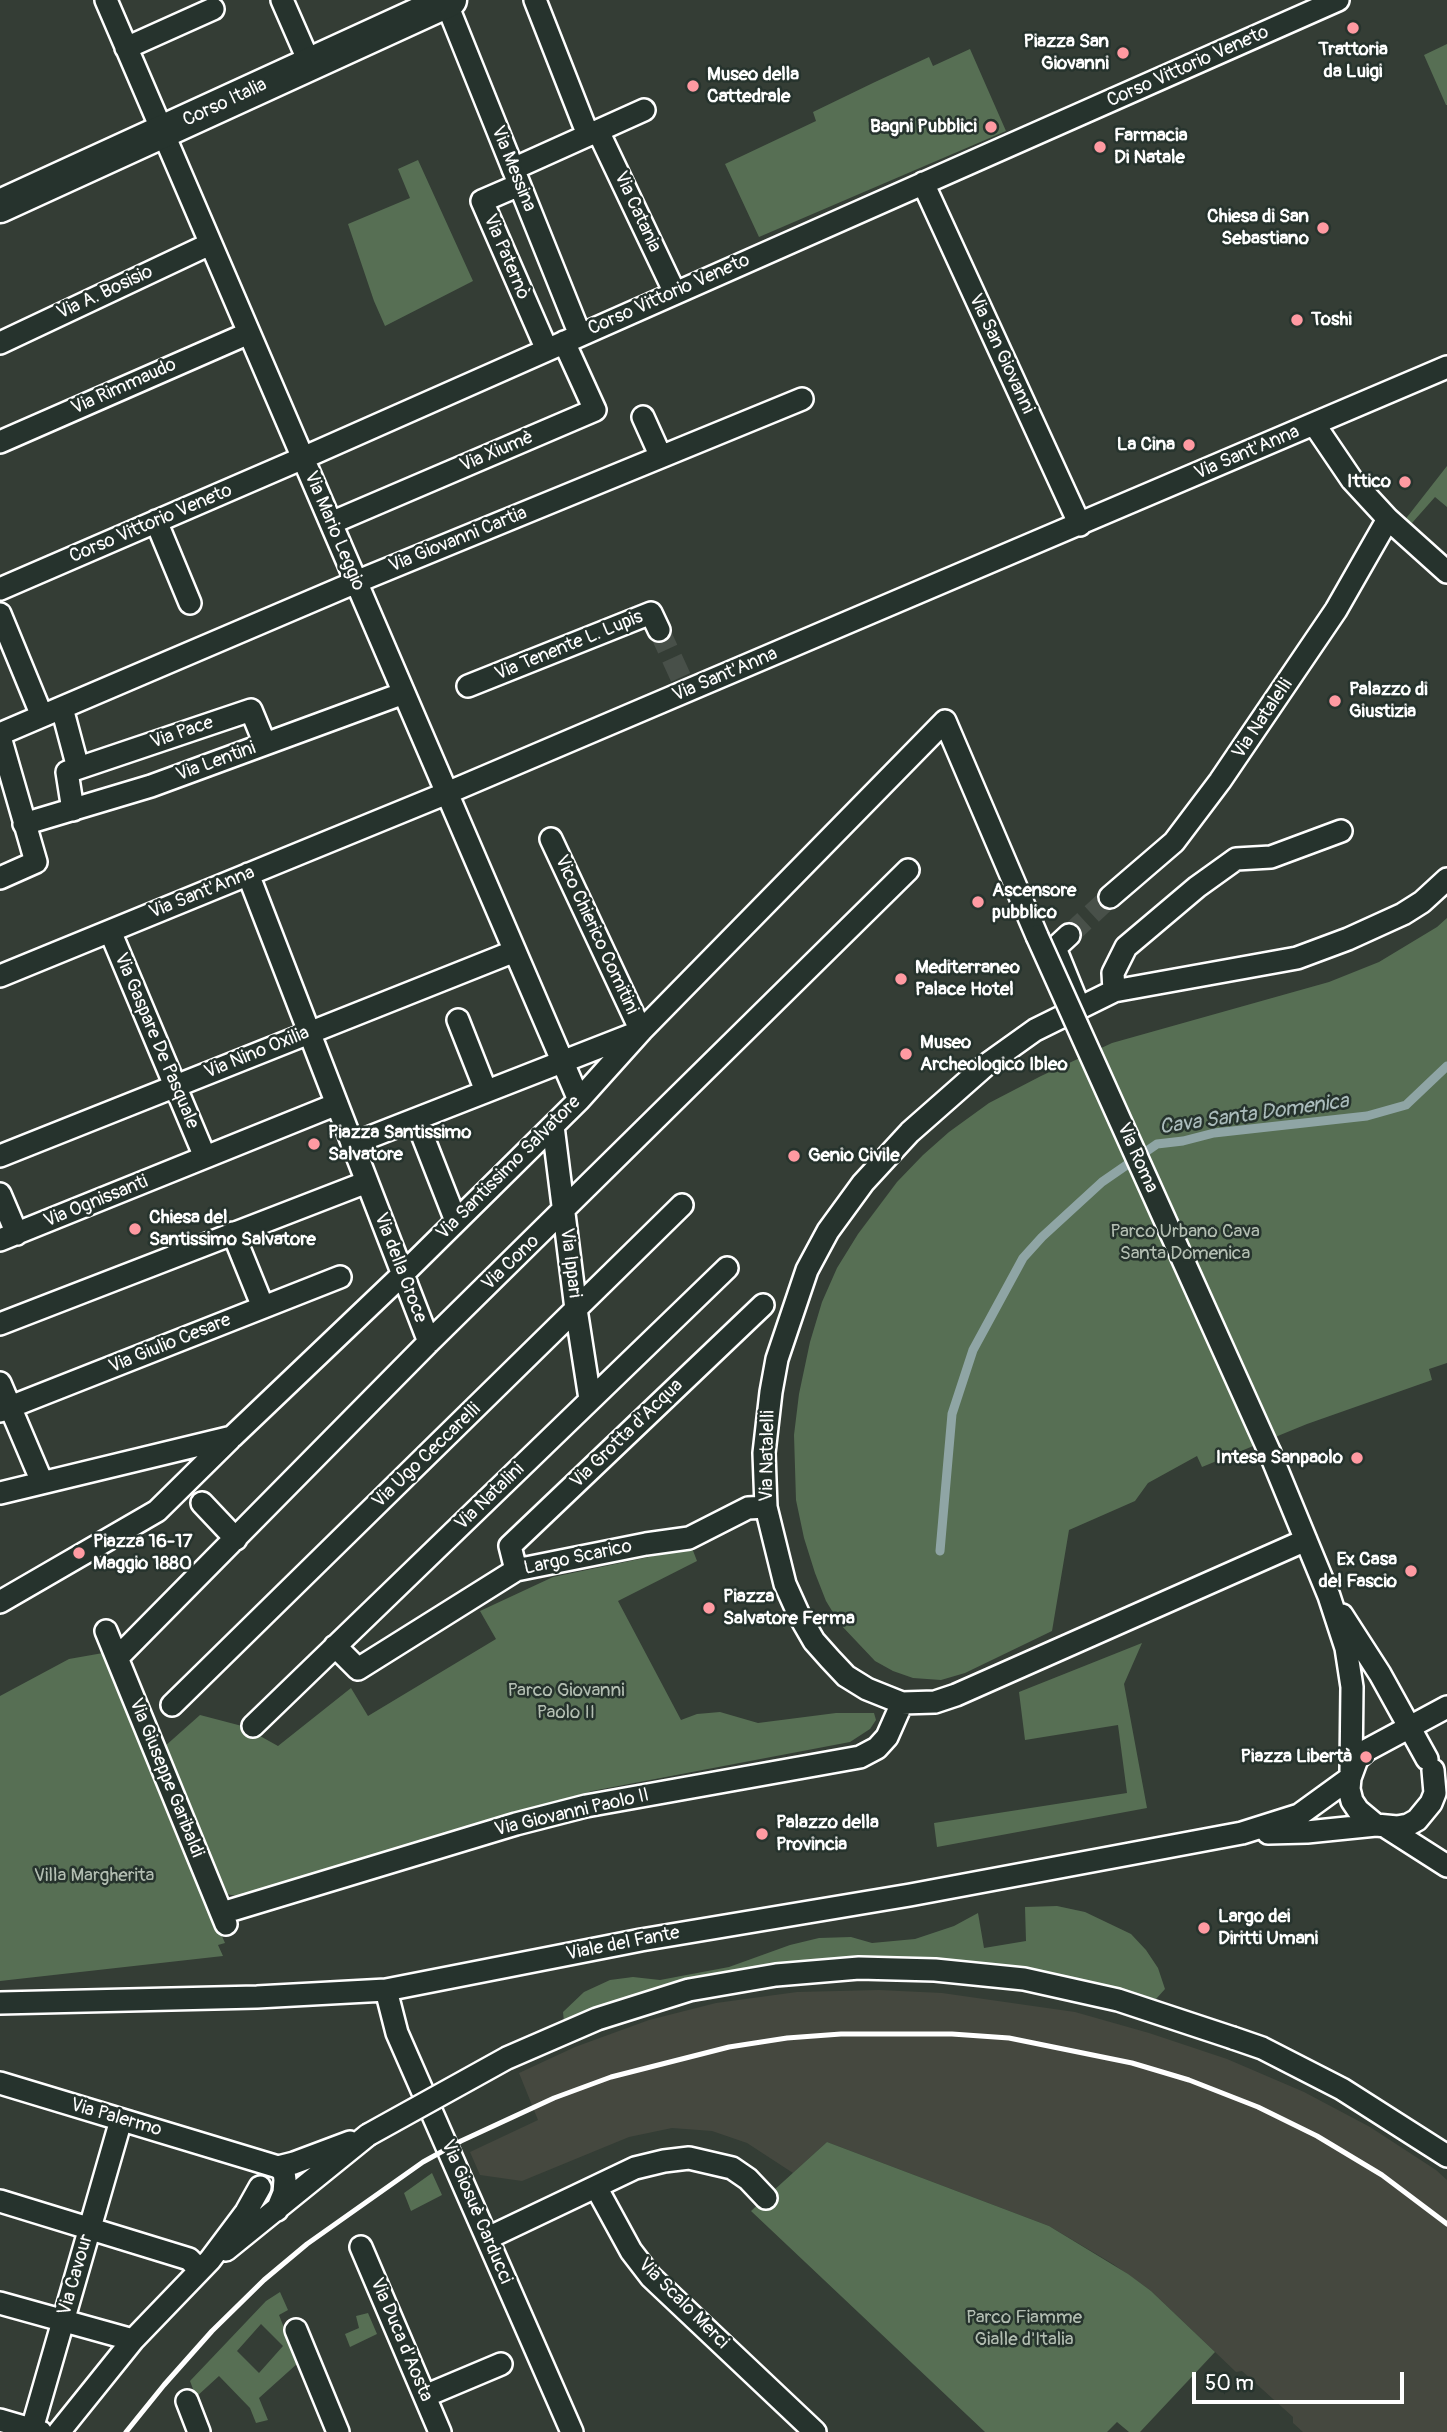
<!DOCTYPE html>
<html>
<head>
<meta charset="utf-8">
<style>
  body { margin:0 }
  #map { position:relative; width:1447px; height:2432px; overflow:hidden; background:#343d35; font-family:Pangolin,sans-serif }
  canvas { display:block }
  .scale { position:absolute; left:1192px; top:2372px; width:212px; height:32px; box-sizing:border-box; border:4px solid #fff; border-top:0; padding-left:9px; font-size:21px; line-height:24px; white-space:nowrap; color:#fff; -webkit-text-stroke:5px #26332d; paint-order:stroke }
</style>
</head>
<body>
<div id="map">
<canvas width="1447" height="2432"></canvas>
<div class="scale">50 m</div>
</div>
<script>
const c = document.querySelector('canvas').getContext('2d');
c.lineJoin = 'round';
function fill(path, color) { c.fillStyle = color; c.fill(path, 'evenodd'); }
const shape = rows => new Path2D(rows.map(r => 'M' + r).join(''));
function trace(path, color, width, dash) { c.strokeStyle = color; c.lineWidth = width; c.lineCap = dash ? 'butt' : 'round'; c.setLineDash(dash || []); c.stroke(path); }
function write(font, color, halo, rows, align = 'center') {
  c.font = font + ' Pangolin,sans-serif'; c.lineWidth = 5; c.setLineDash([]); c.textBaseline = 'middle'; c.strokeStyle = halo; c.fillStyle = color; for (const [text, x, y, turn = 0] of rows) {
    c.save(); c.translate(x, y); c.rotate((+turn || 0) * Math.PI / 180); c.textAlign = isNaN(turn) ? turn : align; if (halo) c.strokeText(text, 0, 0); c.fillText(text, 0, 0); c.restore();
  }
}
fill(shape([
  [879,1990,942,1993,1075,2012,1149,2033,1227,2059,1304,2092,1370,2127,1436,2170,1447,2180,1447,2432,1303,2432,1293,2423,1293,2417,1242,2371,1236,2372,1151,2291,1113,2264,1049,2226,827,2142,793,2173,747,2143,712,2131,672,2128,629,2137,522,2181,480,2175,470,2152,538,2120,519,2073,575,2047,649,2020,716,2003,797,1992]
]), '#45483f');
fill(shape([
  [1447,44,1447,105,1446,105,1424,55],
  [970,49,1006,131,759,237,725,164,816,121,813,112,875,82,929,57,933,66],
  [418,160,473,281,385,326,374,301,348,224,410,198,398,169],
  [1447,466,1447,507,1435,497,1412,523,1404,521],
  [1447,918,1447,1363,1429,1369,1432,1380,1307,1424,1202,1467,1197,1456,1148,1483,1135,1501,1069,1530,1052,1631,965,1673,941,1680,913,1678,893,1671,875,1661,840,1624,826,1601,815,1573,804,1538,796,1500,794,1435,799,1394,810,1342,822,1302,837,1268,858,1234,897,1182,923,1155,949,1132,989,1103,1041,1076,1112,1043,1329,982,1379,962,1437,927],
  [692,1548,697,1561,618,1601,681,1720,697,1714,720,1712,758,1723,836,1713,874,1713,876,1720,870,1729,850,1742,592,1791,260,1894,242,1897,221,1893,164,1747,200,1715,242,1726,278,1746,351,1688,368,1716,496,1639,480,1611,553,1577],
  [1142,1643,1124,1684,1147,1808,937,1847,934,1823,1127,1793,1118,1725,1025,1740,1019,1692],
  [103,1653,145,1758,225,1943,218,1945,223,1956,0,1981,0,1696,69,1659],
  [1057,1906,1085,1912,1131,1934,1146,1950,1158,1968,1165,1989,1156,1999,1044,1973,972,1963,892,1957,780,1963,661,1988,564,2022,563,2012,584,1992,610,1980,633,1977,660,1980,729,1967,790,1945,819,1938,851,1937,872,1943,915,1939,954,1926,978,1913,984,1948,1026,1941,1025,1907],
  [827,2142,1049,2226,1128,2274,1151,2291,1215,2352,1140,2432,1129,2432,1117,2422,1107,2432,985,2432,751,2211],
  [432,2173,442,2195,411,2211,404,2193],
  [280,2292,288,2310,279,2315,298,2363,259,2398,268,2420,256,2423,250,2408,219,2376,196,2397,190,2381,266,2301],
  [261,2324,283,2346,259,2373,237,2351],
  [368,2313,377,2334,350,2347,345,2334,359,2328,356,2316]
]), '#576f54');
trace(shape([
  [940,1551,952,1414,973,1350,1023,1258,1042,1237,1102,1182,1157,1144,1183,1141,1214,1133,1367,1116,1406,1105,1447,1066]
]), '#8fa5a5', 9);
trace(shape([
  [659,630,687,691],
  [1069,935,1110,897]
]), '#485049', 21, [21, 10]);
const street = shape([
  [106,0,579,1100],
  [282,0,310,64],
  [535,0,588,135],
  [446,2,580,335],
  [126,48,213,9],
  [598,131,675,293],
  [513,169,644,110],
  [923,183,1080,525],
  [519,185,482,201,547,350],
  [0,343,210,244],
  [643,417,661,457],
  [1314,424,1352,480,1388,519,1447,572],
  [0,442,249,333],
  [156,521,190,603],
  [331,523,595,410,564,342],
  [0,589,303,458,1338,0],
  [0,614,42,716],
  [468,686,651,613,659,630],
  [62,708,78,768],
  [0,734,356,582,802,399],
  [0,737,36,862,0,878],
  [73,810,67,772,251,710,265,744],
  [24,824,151,786,404,693],
  [248,874,429,1342],
  [1110,897,1174,842,1220,781,1336,610,1388,519],
  [110,931,205,1157],
  [1069,935,1055,948,1079,1007],
  [0,976,447,793,1447,367],
  [1114,991,1113,973,1126,947,1197,887,1236,859,1271,857,1341,831],
  [458,1020,486,1091],
  [416,1119,456,1221],
  [553,1126,576,1309,590,1399],
  [352,1144,641,1031,551,839],
  [0,1156,515,951],
  [0,1194,17,1234],
  [233,1233,263,1307],
  [0,1240,337,1104],
  [0,1324,367,1182],
  [0,1383,42,1482],
  [0,1411,340,1277],
  [1270,1453,1329,1596,1346,1648,1352,1687,1351,1771],
  [0,1493,232,1437,403,1274,579,1100,641,1031,945,721,1037,936],
  [202,1503,236,1539],
  [1306,1540,956,1695,935,1702,902,1703,867,1689,846,1676,830,1659,814,1641,799,1615,785,1584,766,1507,764,1453,771,1392,777,1359,807,1270,828,1231,863,1183,910,1132,986,1065,1035,1030,1114,991,1297,958,1348,939,1403,914,1422,902,1447,879],
  [516,1570,510,1546,763,1305],
  [0,1602,157,1511,230,1439],
  [1342,1615,1380,1674,1427,1759],
  [106,1631,226,1924],
  [335,1646,358,1669,516,1570,646,1544,689,1538,748,1508,766,1507],
  [117,1658,429,1342,908,870],
  [172,1705,682,1205],
  [253,1726,727,1268],
  [1376,1825,1358,1810,1352,1801,1349,1789,1350,1778,1357,1759,1367,1750,1447,1707],
  [1386,1827,1447,1866],
  [1268,1833,1307,1832,1376,1825,1397,1827,1408,1825,1417,1820,1431,1803,1435,1793,1433,1770],
  [222,1913,516,1824,586,1806,860,1757,877,1748,887,1737,902,1703],
  [386,1990,397,2033,572,2432],
  [0,2003,257,1997,386,1990,641,1940,910,1895,1242,1833,1299,1815,1350,1778],
  [1233,2038,1262,2048,1342,2089,1447,2156],
  [0,2083,278,2167,284,2172,285,2180,284,2193,277,2210],
  [278,2167,294,2163,350,2142],
  [596,2187,631,2251,651,2277,815,2432],
  [0,2201,189,2259,200,2270],
  [488,2238,635,2168,664,2161,689,2158,732,2168,748,2179,766,2198],
  [361,2247,440,2432],
  [226,2250,368,2135],
  [0,2303,133,2340],
  [296,2330,338,2432],
  [425,2396,501,2364],
  [187,2401,199,2432],
  [0,2420,41,2432],
  [32,2429,121,2120],
  [59,2432,133,2340,210,2260,246,2212,260,2187]
]);
const secondary = shape([
  [0,206,450,0]
]);
trace(street, '#fff', 26);
trace(secondary, '#fff', 37);
trace(street, '#26332d', 21);
trace(secondary, '#26332d', 32);
trace(shape([
  [126,2432,164,2385,212,2331,264,2280,307,2244,423,2162,461,2141,554,2098,611,2077,729,2047,787,2038,841,2034,952,2034,1009,2038,1132,2063,1189,2080,1258,2107,1317,2136,1382,2175,1447,2224]
]), '#fff', 5);
const streetBridge = shape([
  [1037,936,1270,1453],
  [368,2135,507,2058,597,2019,689,1990,776,1975,859,1968,935,1970,1024,1979,1118,2000,1233,2038]
]);
trace(streetBridge, '#fff', 26, []);
trace(streetBridge, '#26332d', 21);
for (const [x, y, r, color] of [
  [1353,28,7,"#ff9aa2"],
  [1123,53,7,"#ff9aa2"],
  [693,86,7,"#ff9aa2"],
  [991,127,7,"#ff9aa2"],
  [1100,147,7,"#ff9aa2"],
  [1323,228,7,"#ff9aa2"],
  [1297,320,7,"#ff9aa2"],
  [1189,445,7,"#ff9aa2"],
  [1405,482,7,"#ff9aa2"],
  [1335,701,7,"#ff9aa2"],
  [978,902,7,"#ff9aa2"],
  [901,979,7,"#ff9aa2"],
  [906,1054,7,"#ff9aa2"],
  [314,1144,7,"#ff9aa2"],
  [794,1156,7,"#ff9aa2"],
  [135,1229,7,"#ff9aa2"],
  [1357,1458,7,"#ff9aa2"],
  [79,1553,7,"#ff9aa2"],
  [1411,1571,7,"#ff9aa2"],
  [709,1608,7,"#ff9aa2"],
  [1366,1757,7,"#ff9aa2"],
  [762,1834,7,"#ff9aa2"],
  [1204,1928,7,"#ff9aa2"]
]) { const dot = new Path2D(); dot.arc(x, y, r, 0, 2 * Math.PI); c.fillStyle = color; c.fill(dot); trace(dot, '#26332d', 2.5); }
write('bold 19px', '#fff', '#26332d', [
  ["Piazza San",1109,42,"right"],
  ["Giovanni",1109,64,"right"],
  ["Trattoria",1353,50,"center"],
  ["da Luigi",1353,72,"center"],
  ["Museo della",707,75],
  ["Cattedrale",707,97],
  ["Bagni Pubblici",977,127,"right"],
  ["Farmacia",1114,136],
  ["Di Natale",1114,158],
  ["Chiesa di San",1309,217,"right"],
  ["Sebastiano",1309,239,"right"],
  ["Toshi",1311,320],
  ["La Cina",1175,445,"right"],
  ["Ittico",1391,482,"right"],
  ["Palazzo di",1349,690],
  ["Giustizia",1349,712],
  ["Ascensore",992,891],
  ["pubblico",992,913],
  ["Mediterraneo",915,968],
  ["Palace Hotel",915,990],
  ["Museo",920,1043],
  ["Archeologico Ibleo",920,1065],
  ["Piazza Santissimo",328,1133],
  ["Salvatore",328,1155],
  ["Genio Civile",808,1156],
  ["Chiesa del",149,1218],
  ["Santissimo Salvatore",149,1240],
  ["Intesa Sanpaolo",1343,1458,"right"],
  ["Piazza 16-17",93,1542],
  ["Maggio 1880",93,1564],
  ["Ex Casa",1397,1560,"right"],
  ["del Fascio",1397,1582,"right"],
  ["Piazza",723,1597],
  ["Salvatore Ferma",723,1619],
  ["Piazza Libertà",1352,1757,"right"],
  ["Palazzo della",776,1823],
  ["Provincia",776,1845],
  ["Largo dei",1218,1917],
  ["Diritti Umani",1218,1939]
], 'left');
write('19px', '#fff', '#26332d', [
  ["Corso Vittorio Veneto",1188,67,-24],
  ["Corso Italia",225,103,-25],
  ["Via Messina",513,169,68],
  ["Via Catania",637,212,65],
  ["Via Paternò",506,257,67],
  ["Via A. Bosisio",105,293,-25],
  ["Corso Vittorio Veneto",669,295,-24],
  ["Via San Giovanni",1001,354,65],
  ["Via Rimmaudo",124,387,-24],
  ["Via Xiumè",497,452,-23],
  ["Via Sant'Anna",1247,453,-23],
  ["Corso Vittorio Veneto",151,524,-23],
  ["Via Mario Leggio",334,531,67],
  ["Via Giovanni Cartia",458,540,-22],
  ["Via Tenente L. Lupis",569,646,-22],
  ["Via Sant'Anna",725,675,-23],
  ["Via Natalelli",1263,719,-56],
  ["Via Pace",182,733,-19],
  ["Via Lentini",216,762,-20],
  ["Via Sant'Anna",202,893,-22],
  ["Vico Chierico Comitini",596,935,65],
  ["Via Gaspare De Pasquale",156,1041,67],
  ["Via Nino Oxilia",257,1053,-22],
  ["Via Roma",1137,1158,66],
  ["Via Santissimo Salvatore",509,1168,-45],
  ["Via Ognissanti",96,1202,-22],
  ["Via Cono",511,1263,-44],
  ["Via Ippari",570,1263,83],
  ["Via della Croce",400,1268,69],
  ["Via Giulio Cesare",170,1344,-22],
  ["Via Grotta d'Acqua",627,1434,-44],
  ["Via Ugo Ceccarelli",427,1456,-44],
  ["Via Natalelli",768,1456,-89],
  ["Via Natalini",490,1497,-44],
  ["Largo Scarico",578,1558,-12],
  ["Via Giuseppe Garibaldi",166,1778,68],
  ["Via Giovanni Paolo II",572,1813,-13],
  ["Viale del Fante",623,1944,-11],
  ["Via Palermo",116,2118,16],
  ["Via Giosuè Carducci",476,2212,67],
  ["Via Cavour",76,2275,-74],
  ["Via Scalo Merci",683,2304,45],
  ["Via Duca d'Aosta",401,2340,67]
]);
write('19px', '#b3beb2', '#26332d', [
  ["Parco Urbano Cava",1185,1232],
  ["Santa Domenica",1185,1254],
  ["Parco Giovanni",566,1691],
  ["Paolo II",566,1713],
  ["Villa Margherita",94,1876],
  ["Parco Fiamme",1024,2318],
  ["Gialle d'Italia",1024,2340]
]);
write('italic 21px', '#abbcbc', '#26332d', [
  ["Cava Santa Domenica",1254,1115,-8]
]);
</script>
</body>
</html>
